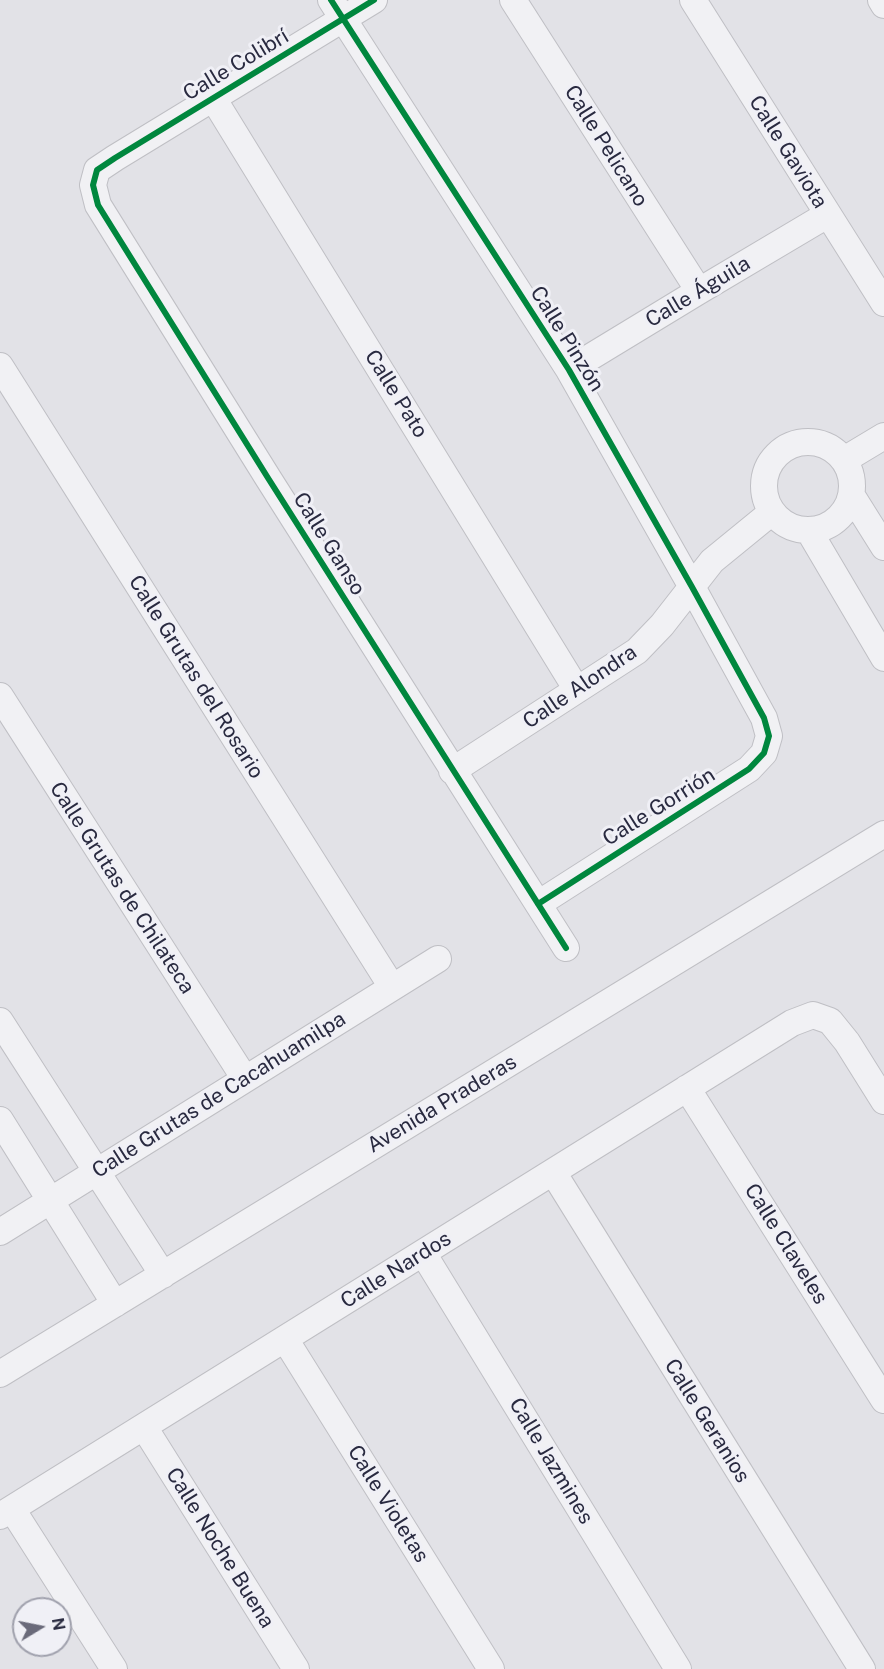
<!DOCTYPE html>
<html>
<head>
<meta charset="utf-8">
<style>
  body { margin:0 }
  #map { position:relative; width:884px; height:1669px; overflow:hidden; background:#e2e2e7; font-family:"Public Sans",sans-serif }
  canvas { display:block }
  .north { position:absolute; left:12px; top:1597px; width:60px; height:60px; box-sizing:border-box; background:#f0f0f6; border:2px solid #a0a1ad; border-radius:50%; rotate:80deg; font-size:16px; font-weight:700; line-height:24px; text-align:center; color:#292a40 }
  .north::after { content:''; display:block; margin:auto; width:21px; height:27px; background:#6a6a7a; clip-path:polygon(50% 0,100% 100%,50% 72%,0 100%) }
</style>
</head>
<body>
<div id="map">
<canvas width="884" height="1669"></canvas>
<div class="north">N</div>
</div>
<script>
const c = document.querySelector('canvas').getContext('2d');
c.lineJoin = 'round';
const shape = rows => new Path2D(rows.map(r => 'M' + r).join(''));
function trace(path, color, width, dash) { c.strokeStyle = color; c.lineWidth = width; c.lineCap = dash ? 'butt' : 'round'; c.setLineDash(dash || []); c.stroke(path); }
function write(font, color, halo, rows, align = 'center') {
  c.font = font + ' "Public Sans",sans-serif'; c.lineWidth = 6; c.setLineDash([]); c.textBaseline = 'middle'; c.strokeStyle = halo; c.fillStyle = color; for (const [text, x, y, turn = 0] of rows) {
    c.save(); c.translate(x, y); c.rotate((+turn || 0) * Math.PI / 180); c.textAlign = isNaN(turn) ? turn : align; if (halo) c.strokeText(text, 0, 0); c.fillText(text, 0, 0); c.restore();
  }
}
const street = shape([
  [331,0,569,370,692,587,764,718,769,736,764,753,749,769,538,904],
  [374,0,115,158,97,170,93,185,98,205,268,478,566,948],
  [513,0,699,291],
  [693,0,884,303],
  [881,0,884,5],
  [213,98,577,690],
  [0,366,392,987],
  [569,370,699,291,827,215],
  '764 486a44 44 0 1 1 88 0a44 44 0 1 1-88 0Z',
  [844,460,884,436],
  [852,496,884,547],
  [809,531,884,658],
  [0,696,245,1079],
  [452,771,637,651,662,625,712,561,772,512],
  [0,1021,163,1275],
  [687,1088,884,1400],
  [0,1120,115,1304],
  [553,1172,862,1669],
  [0,1232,438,959],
  [423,1253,678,1669],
  [285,1339,491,1669],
  [0,1374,884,834],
  [144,1427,296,1669],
  [12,1509,114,1669],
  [0,1516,792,1023,813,1015,830,1021,847,1042,884,1101]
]);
trace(street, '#bfbfc4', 28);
trace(street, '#f1f1f4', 26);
trace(shape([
  [331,0,569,370,692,587,764,718,769,736,764,753,749,769,538,904],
  [374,0,115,158,97,170,93,185,98,205,268,478,566,948]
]), '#00873e', 6);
write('21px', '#292a40', '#f0f0f6', [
  ["Calle Colibrí",236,65,-31],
  ["Calle Pelicano",606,146,58],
  ["Calle Gaviota",788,152,58],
  ["Calle Águila",698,292,-31],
  ["Calle Pinzón",567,339,58],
  ["Calle Pato",396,394,58],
  ["Calle Ganso",329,544,58],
  ["Calle Grutas del Rosario",196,677,58],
  ["Calle Alondra",580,687,-34],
  ["Calle Gorrión",659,807,-32],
  ["Calle Grutas de Chilateca",122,888,57],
  ["Calle Grutas de Cacahuamilpa",219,1095,-32],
  ["Avenida Praderas",442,1104,-31],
  ["Calle Claveles",786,1244,58],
  ["Calle Nardos",396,1270,-32],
  ["Calle Geranios",707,1421,58],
  ["Calle Jazmines",551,1461,59],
  ["Calle Violetas",388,1504,58],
  ["Calle Noche Buena",220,1548,58]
]);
</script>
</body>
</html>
